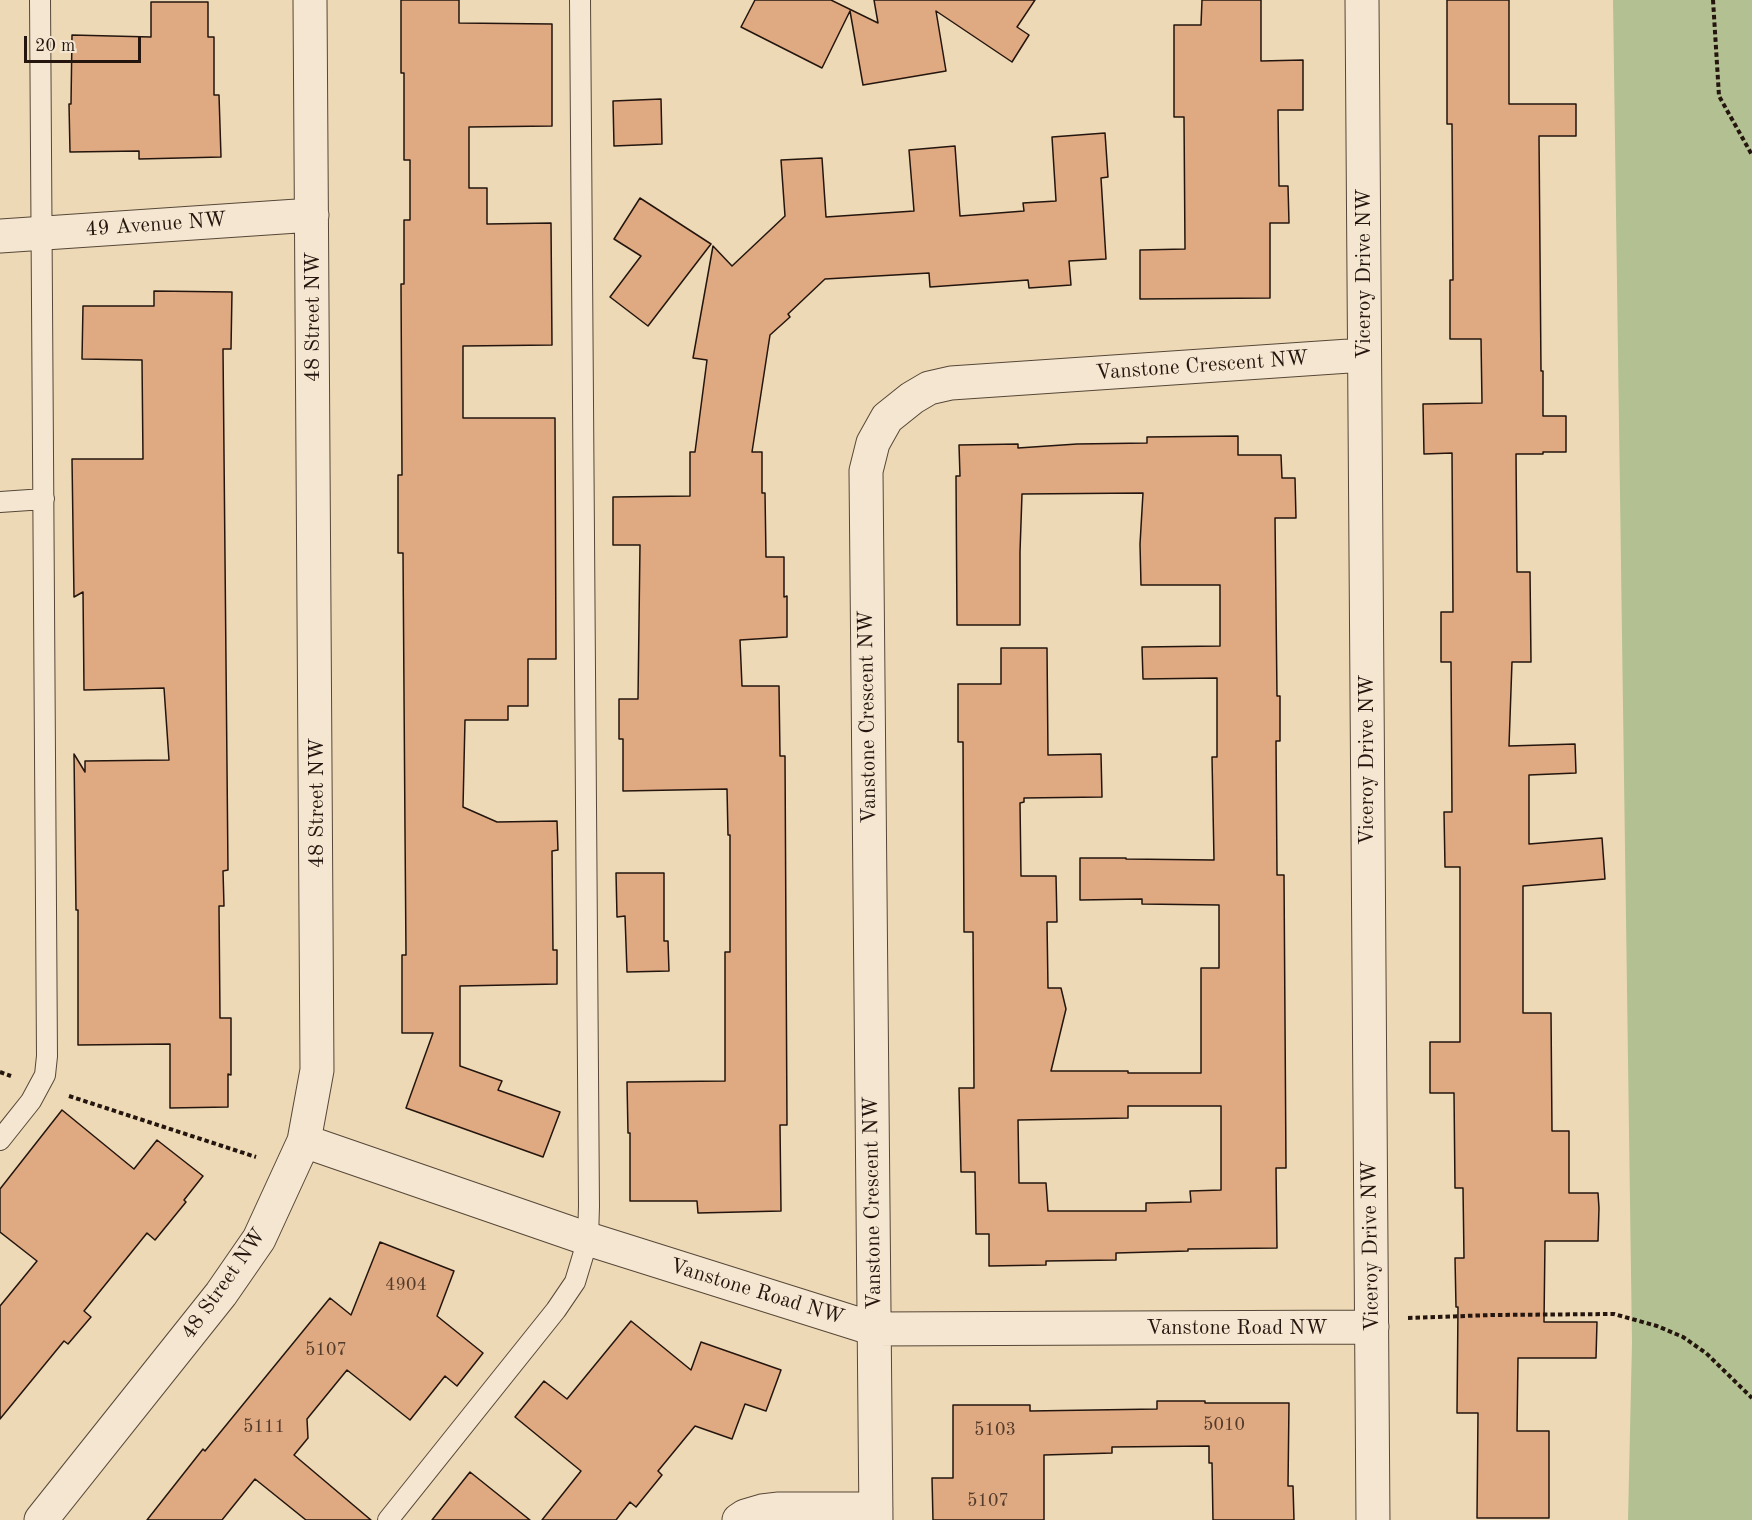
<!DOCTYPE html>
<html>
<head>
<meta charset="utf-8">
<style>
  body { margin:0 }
  #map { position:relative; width:1752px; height:1520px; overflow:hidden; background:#eed9b6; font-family:"Old Standard TT",serif }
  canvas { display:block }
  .scale { position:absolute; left:24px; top:36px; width:117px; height:27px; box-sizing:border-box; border:3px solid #24160e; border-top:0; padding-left:8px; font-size:18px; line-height:21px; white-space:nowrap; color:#24160e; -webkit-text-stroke:4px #f4e6d0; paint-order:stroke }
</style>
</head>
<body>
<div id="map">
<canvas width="1752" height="1520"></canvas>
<div class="scale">20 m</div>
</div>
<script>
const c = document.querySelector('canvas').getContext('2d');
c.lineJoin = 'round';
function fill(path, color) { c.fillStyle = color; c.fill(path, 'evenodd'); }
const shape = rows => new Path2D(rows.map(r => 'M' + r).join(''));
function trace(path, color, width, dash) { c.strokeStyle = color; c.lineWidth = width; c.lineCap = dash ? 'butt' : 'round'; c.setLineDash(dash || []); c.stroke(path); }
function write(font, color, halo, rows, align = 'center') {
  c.font = font + ' "Old Standard TT",serif'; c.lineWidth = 4.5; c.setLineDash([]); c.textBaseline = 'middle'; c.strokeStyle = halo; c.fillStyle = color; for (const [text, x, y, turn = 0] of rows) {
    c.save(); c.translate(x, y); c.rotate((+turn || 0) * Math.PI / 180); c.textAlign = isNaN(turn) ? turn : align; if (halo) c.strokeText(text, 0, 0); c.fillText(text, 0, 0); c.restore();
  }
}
fill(shape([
  [1613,0,1752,0,1752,1520,1628,1520,1632,1342]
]), '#b3c092');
const building = shape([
  [401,0,459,0,459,23,552,24,552,126,469,127,469,188,487,188,487,224,551,223,552,345,463,346,463,418,555,418,556,659,528,659,528,706,508,706,508,720,465,720,463,807,497,822,557,821,558,850,552,851,553,950,557,950,557,984,460,986,460,1066,502,1081,498,1090,560,1112,543,1157,406,1108,433,1033,402,1033,402,955,406,955,405,831,403,553,398,553,398,475,402,475,401,284,404,284,404,220,410,220,410,160,404,160,404,73,401,73,401,0],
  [755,0,831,0,878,23,874,0,1035,0,1017,27,1029,35,1012,62,936,11,946,71,863,85,850,11,822,68,741,27,755,0],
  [1202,0,1261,0,1261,61,1303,60,1303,110,1278,110,1279,186,1288,186,1289,223,1270,223,1270,298,1140,299,1140,250,1185,249,1184,117,1174,117,1174,25,1201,25,1202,0],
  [1447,0,1509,0,1509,104,1576,104,1576,136,1539,136,1541,371,1543,371,1543,416,1566,416,1566,452,1543,452,1543,454,1516,454,1517,572,1530,572,1531,662,1512,662,1509,746,1575,744,1576,773,1529,775,1529,844,1602,838,1605,879,1523,886,1523,1013,1551,1013,1552,1131,1569,1131,1569,1193,1598,1193,1599,1208,1598,1241,1545,1241,1544,1322,1597,1322,1596,1358,1518,1358,1517,1431,1549,1431,1549,1518,1477,1518,1478,1413,1457,1413,1458,1307,1456,1307,1455,1258,1464,1258,1463,1188,1455,1188,1454,1093,1430,1093,1430,1042,1460,1042,1460,867,1445,867,1444,812,1452,812,1451,662,1441,662,1441,612,1453,612,1452,453,1424,454,1423,404,1482,403,1481,339,1450,339,1450,280,1453,280,1452,124,1447,124,1447,0],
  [151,2,208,2,208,37,214,37,214,95,219,95,221,157,139,159,139,151,70,152,69,104,71,104,72,35,151,37,151,2],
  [661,99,662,144,614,146,613,101,661,99],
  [1105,133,1108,177,1101,178,1106,259,1069,261,1071,285,1029,288,1028,280,930,287,929,273,825,279,788,314,790,317,770,335,752,452,762,452,762,493,765,493,766,557,784,557,784,597,787,596,787,637,740,640,742,686,779,686,780,756,785,756,787,1125,780,1125,781,1211,698,1213,697,1201,630,1201,630,1133,628,1133,627,1082,725,1081,725,952,730,952,730,835,728,835,727,789,623,791,623,739,619,739,619,699,638,699,640,545,613,545,613,497,690,496,690,452,695,452,707,360,693,358,713,246,732,266,785,216,781,160,822,158,826,217,914,211,909,150,955,146,960,216,1024,211,1023,203,1056,201,1052,137,1105,133],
  [640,198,711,244,648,326,610,297,641,256,614,239,640,198],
  [154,291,232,292,231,349,223,349,228,870,223,871,224,906,219,906,220,1018,231,1018,231,1075,228,1074,228,1107,170,1108,170,1044,78,1045,78,910,76,910,74,754,85,772,85,761,169,760,164,688,84,690,83,592,74,597,72,459,143,459,142,360,82,359,83,306,154,306,154,291],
  [1238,436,1238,455,1281,455,1282,478,1295,478,1296,518,1275,518,1277,696,1280,696,1280,741,1276,741,1277,875,1284,875,1286,1168,1276,1168,1277,1248,1188,1249,1188,1251,1116,1253,1116,1260,1046,1261,1046,1265,989,1266,989,1234,976,1234,975,1172,961,1172,959,1088,974,1088,973,932,964,932,963,742,958,742,958,684,1001,684,1001,648,1047,648,1048,755,1101,754,1102,797,1024,798,1024,802,1020,803,1021,876,1056,876,1057,922,1047,922,1048,988,1061,988,1066,1009,1051,1071,1128,1071,1128,1073,1201,1073,1201,968,1219,968,1219,905,1142,904,1142,899,1080,900,1080,858,1126,858,1126,859,1214,860,1212,757,1217,757,1217,678,1143,679,1142,647,1220,646,1220,585,1141,585,1140,544,1143,493,1022,494,1020,552,1020,625,957,625,956,476,960,476,959,445,1018,444,1018,448,1077,444,1147,443,1147,437,1238,436],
  [1128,1106,1221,1106,1221,1190,1190,1191,1191,1202,1146,1203,1146,1211,1048,1211,1046,1183,1019,1183,1018,1120,1128,1118,1128,1106],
  [616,873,664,873,664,941,668,941,669,971,627,972,625,916,617,917,616,873],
  [62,1110,134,1169,157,1140,203,1176,184,1200,186,1202,155,1240,147,1233,84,1311,91,1317,68,1344,64,1341,0,1419,0,1306,37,1261,0,1232,0,1189,62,1110],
  [380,1242,454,1271,437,1316,483,1353,457,1386,445,1376,410,1420,347,1370,307,1419,308,1438,294,1455,371,1520,306,1520,255,1479,222,1520,147,1520,203,1449,205,1451,330,1298,351,1315,380,1242],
  [631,1321,691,1370,701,1342,781,1370,766,1411,745,1404,732,1439,695,1426,658,1471,662,1475,636,1507,630,1502,616,1520,542,1520,581,1471,515,1417,544,1381,567,1399,631,1321],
  [1157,1401,1205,1401,1205,1403,1289,1403,1288,1486,1293,1486,1294,1520,1213,1520,1212,1463,1209,1463,1209,1446,1112,1447,1112,1453,1044,1455,1044,1520,933,1520,932,1478,953,1478,953,1405,1030,1405,1030,1411,1157,1409,1157,1401],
  [470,1472,530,1520,432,1520,470,1472]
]);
fill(building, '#dfa982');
trace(building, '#24160e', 1.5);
const service = shape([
  [0,502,44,499],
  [0,1140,31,1101,45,1075,47,1056,40,0],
  [388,1520,556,1310,575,1282,588,1239,589,1206,580,0]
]);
const minor = shape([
  [1362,0,1373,1520],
  [0,236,312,215],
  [304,1141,588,1239,874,1329,1372,1327],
  [41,1520,221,1294,259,1239,304,1141,317,1070,310,0],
  [739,1520,745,1516,762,1511,779,1509,876,1509],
  [876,1520,866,471,873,443,887,418,912,398,929,388,951,383,1364,355]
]);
trace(service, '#564738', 22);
trace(minor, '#564738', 35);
trace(shape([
  [1713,0,1719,96,1752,155],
  [0,1072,11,1076],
  [69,1096,256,1157],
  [1408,1318,1492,1315,1614,1314,1657,1326,1683,1337,1706,1353,1752,1398]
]), '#24160e', 4, [4.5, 3]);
trace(service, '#f4e6d0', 20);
trace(minor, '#f4e6d0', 33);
write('18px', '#533b2b', null, [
  ["4904",406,1285],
  ["5107",326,1350],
  ["5010",1224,1425],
  ["5111",264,1427],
  ["5103",995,1430],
  ["5107",988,1501]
]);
write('21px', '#24160e', '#f4e6d0', [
  ["49 Avenue NW",156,225,-4],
  ["Viceroy Drive NW",1364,274,-90],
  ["48 Street NW",313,317,-90],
  ["Vanstone Crescent NW",1202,366,-4],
  ["Vanstone Crescent NW",868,717,-91],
  ["Viceroy Drive NW",1367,760,-90],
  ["48 Street NW",317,803,-90],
  ["Vanstone Crescent NW",873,1203,-91],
  ["Viceroy Drive NW",1371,1246,-91],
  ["48 Street NW",224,1284,-55],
  ["Vanstone Road NW",757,1292,17],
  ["Vanstone Road NW",1237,1328]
]);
</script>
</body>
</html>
